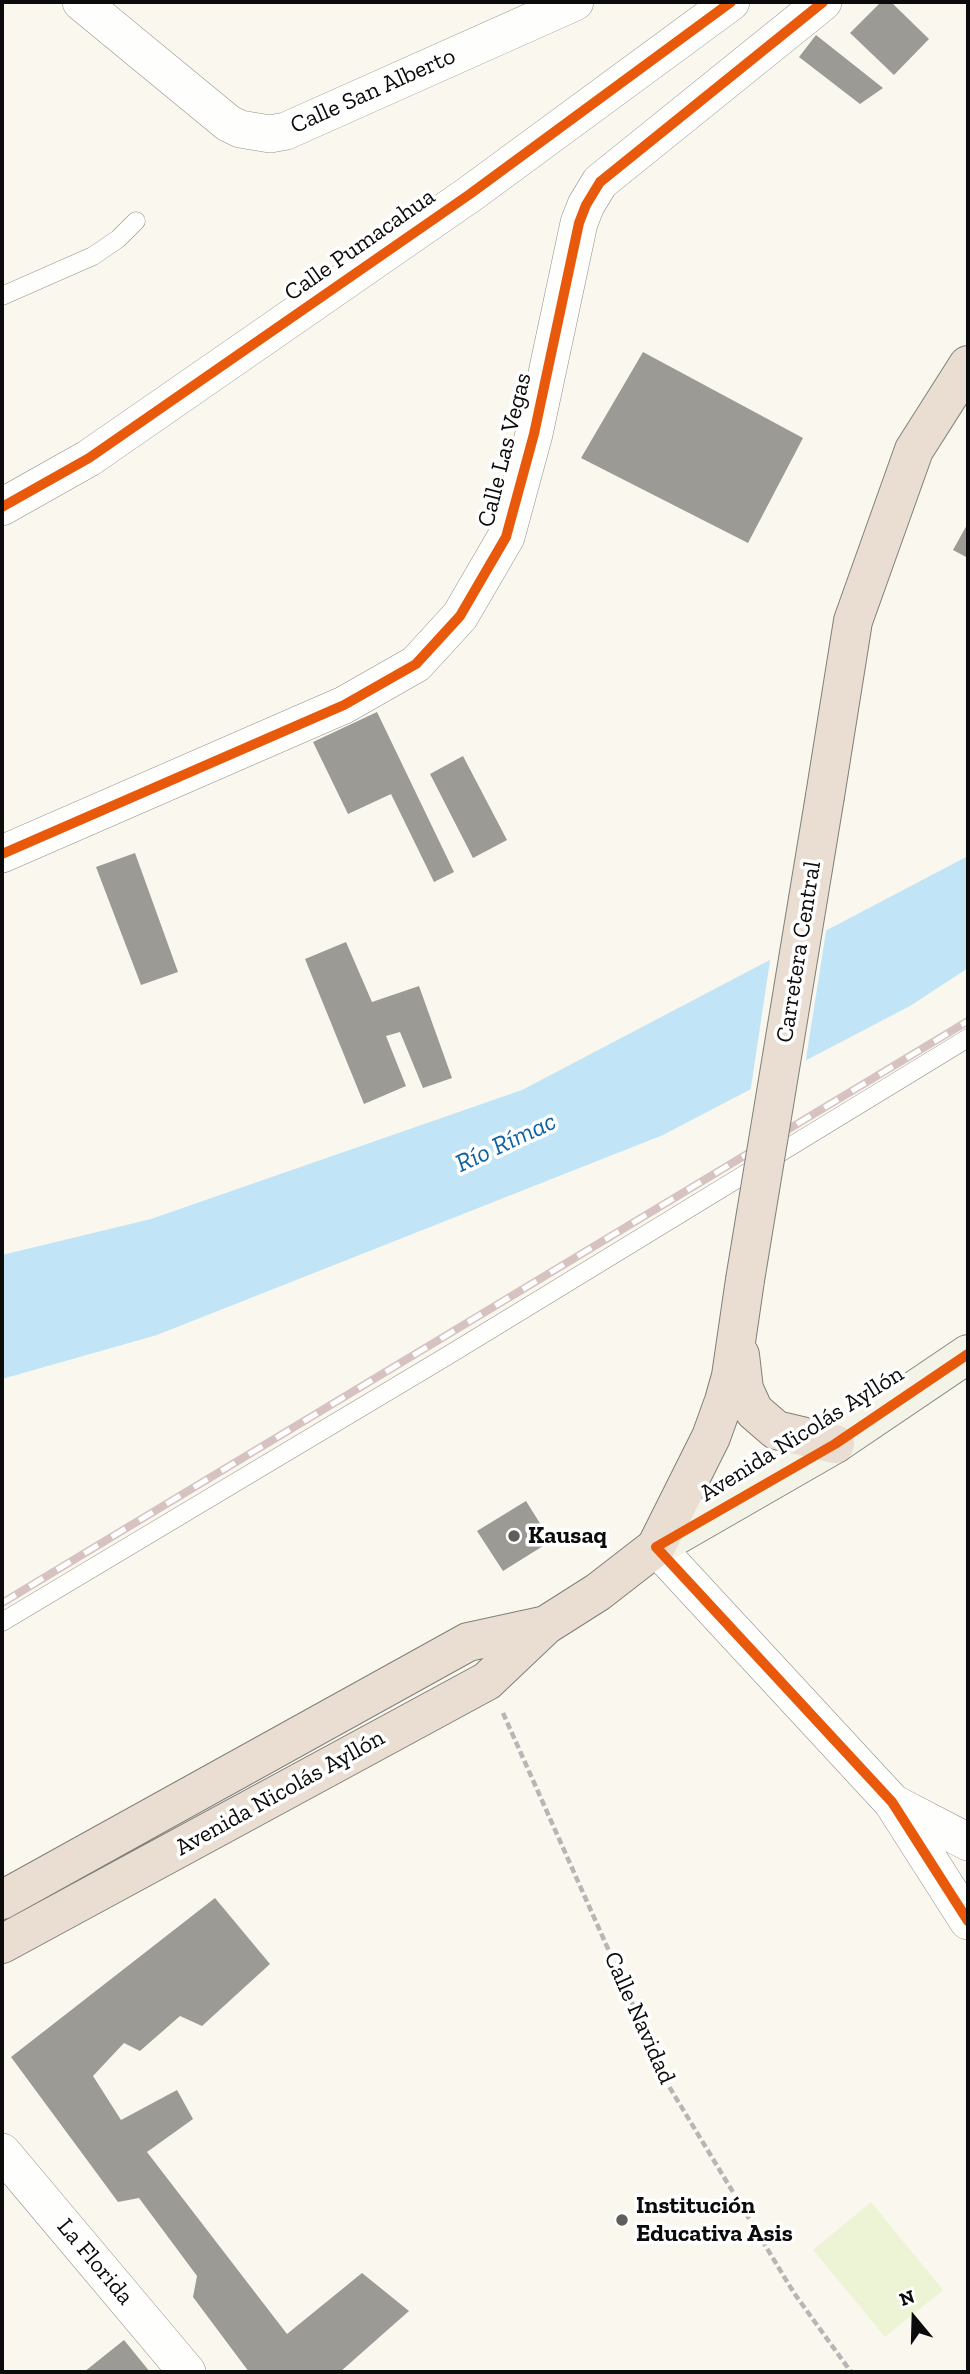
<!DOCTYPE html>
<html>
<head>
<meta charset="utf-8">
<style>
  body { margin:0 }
  #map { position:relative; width:970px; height:2374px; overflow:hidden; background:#faf7ee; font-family:"Zilla Slab",serif }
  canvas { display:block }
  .frame { position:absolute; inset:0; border:4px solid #0b0b0b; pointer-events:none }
  .north { position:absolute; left:879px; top:2283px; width:70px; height:70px; -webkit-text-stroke:5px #fff; paint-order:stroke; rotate:341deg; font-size:19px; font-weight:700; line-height:28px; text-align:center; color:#0b0b0b }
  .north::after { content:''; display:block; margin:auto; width:24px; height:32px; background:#0b0b0b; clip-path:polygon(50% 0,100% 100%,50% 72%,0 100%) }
</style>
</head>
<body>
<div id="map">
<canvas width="970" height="2374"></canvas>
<div class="frame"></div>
<div class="north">N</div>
</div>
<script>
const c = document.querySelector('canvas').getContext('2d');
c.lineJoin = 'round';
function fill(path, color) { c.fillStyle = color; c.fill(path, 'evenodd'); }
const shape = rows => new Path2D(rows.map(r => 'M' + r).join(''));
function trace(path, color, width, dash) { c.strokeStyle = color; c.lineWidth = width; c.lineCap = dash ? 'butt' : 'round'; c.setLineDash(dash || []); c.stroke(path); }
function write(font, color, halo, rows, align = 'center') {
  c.font = font + ' "Zilla Slab",serif'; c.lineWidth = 7; c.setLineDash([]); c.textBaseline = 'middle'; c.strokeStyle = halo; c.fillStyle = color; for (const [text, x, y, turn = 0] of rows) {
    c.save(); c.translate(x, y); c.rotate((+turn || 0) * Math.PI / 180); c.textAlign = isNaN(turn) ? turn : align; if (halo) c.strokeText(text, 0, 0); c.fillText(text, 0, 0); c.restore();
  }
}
fill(shape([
  [871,2202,943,2290,885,2337,813,2250]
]), '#edf4d6');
fill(shape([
  [968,856,968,968,910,1006,663,1135,157,1335,2,1379,2,1255,151,1219,522,1090]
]), '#c1e5f7');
fill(shape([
  [827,925,805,1065,750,1094,771,954]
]), '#faf7ee');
fill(shape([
  [881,2,891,2,929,39,894,75,850,33],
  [816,35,883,88,860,104,799,57],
  [643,352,803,438,748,543,581,458],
  [968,523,968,558,953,550],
  [377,712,454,872,434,882,391,794,348,814,313,742],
  [463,756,507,840,473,858,430,774],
  [135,853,178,972,141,985,96,867],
  [346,942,372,1002,419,986,452,1078,423,1088,400,1032,386,1036,406,1086,364,1104,305,959],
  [526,1501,551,1541,503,1571,477,1531],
  [215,1898,270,1964,202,2026,180,2016,140,2051,124,2043,93,2076,121,2120,177,2090,193,2119,147,2152,287,2334,362,2273,409,2311,340,2372,249,2372,193,2297,197,2276,139,2198,118,2202,11,2057],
  [124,2340,150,2372,84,2372]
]), '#9c9a94');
const lane = shape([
  [2,296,93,256,118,239,136,221],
  [2,1622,447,1356,968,1038]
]);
const street = shape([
  [81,2,228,123,240,129,270,134,286,131,575,2],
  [2,507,89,458,470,194,731,2],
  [2,854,344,705,416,664,460,616,506,537,534,434,579,223,586,205,600,182,823,2],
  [656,1547,892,1802,968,1921],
  [893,1803,968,1842],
  [2,2152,187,2372]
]);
const secondary = shape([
  [656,1547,835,1444,968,1354]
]);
const highway = shape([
  [825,796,853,621,914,450,968,365],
  [740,1355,744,1389,754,1411,776,1430,835,1444],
  [2,1900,468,1642,546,1625],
  [2,1944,487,1681,546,1625,598,1592,656,1547,711,1437,724,1401,731,1376,745,1280]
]);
trace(lane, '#93918d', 19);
trace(street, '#93918d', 38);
trace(secondary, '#898884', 40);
trace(highway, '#807f7a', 40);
trace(shape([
  [503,1713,670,2088,794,2293,851,2372]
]), '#b7b6b5', 4.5, [7, 3.5]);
trace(lane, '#fefefc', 18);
trace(street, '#fefefc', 37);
trace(secondary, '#f4f3e8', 38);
trace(highway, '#eaded2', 38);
const rail = shape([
  [2,1603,968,1021]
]);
trace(rail, '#d7c2c2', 8);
trace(rail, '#fff', 5, [16]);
const highwayBridge = shape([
  [745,1280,825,796]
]);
trace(highwayBridge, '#807f7a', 40, []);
trace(highwayBridge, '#eaded2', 38);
trace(shape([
  [2,507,89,458,470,194,731,2],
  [2,854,344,705,416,664,460,616,506,537,534,434,579,223,586,205,600,182,823,2],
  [968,1354,835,1444,656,1547,892,1802,968,1921]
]), '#e8590c', 10);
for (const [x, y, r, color] of [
  [514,1536,7,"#5f5e5a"],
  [622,2220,7,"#5f5e5a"]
]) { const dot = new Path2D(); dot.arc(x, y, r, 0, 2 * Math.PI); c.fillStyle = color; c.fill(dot); trace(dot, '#fff', 2.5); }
write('24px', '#0b0b0b', '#fff', [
  ["Calle San Alberto",373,91,-24],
  ["Calle Pumacahua",360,245,-35],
  ["Calle Las Vegas",505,450,-76],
  ["Carretera Central",799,952,-81],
  ["Avenida Nicolás Ayllón",802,1434,-32],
  ["Avenida Nicolás Ayllón",280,1793,-29],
  ["Calle Navidad",639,2018,66],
  ["La Florida",95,2262,50]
]);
write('bold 24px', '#0b0b0b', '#fff', [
  ["Kausaq",528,1536],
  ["Institución",636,2206],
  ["Educativa Asis",636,2234]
], 'left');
write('italic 26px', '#0d63a4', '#fff', [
  ["Río Rímac",506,1143,-25]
]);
</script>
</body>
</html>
